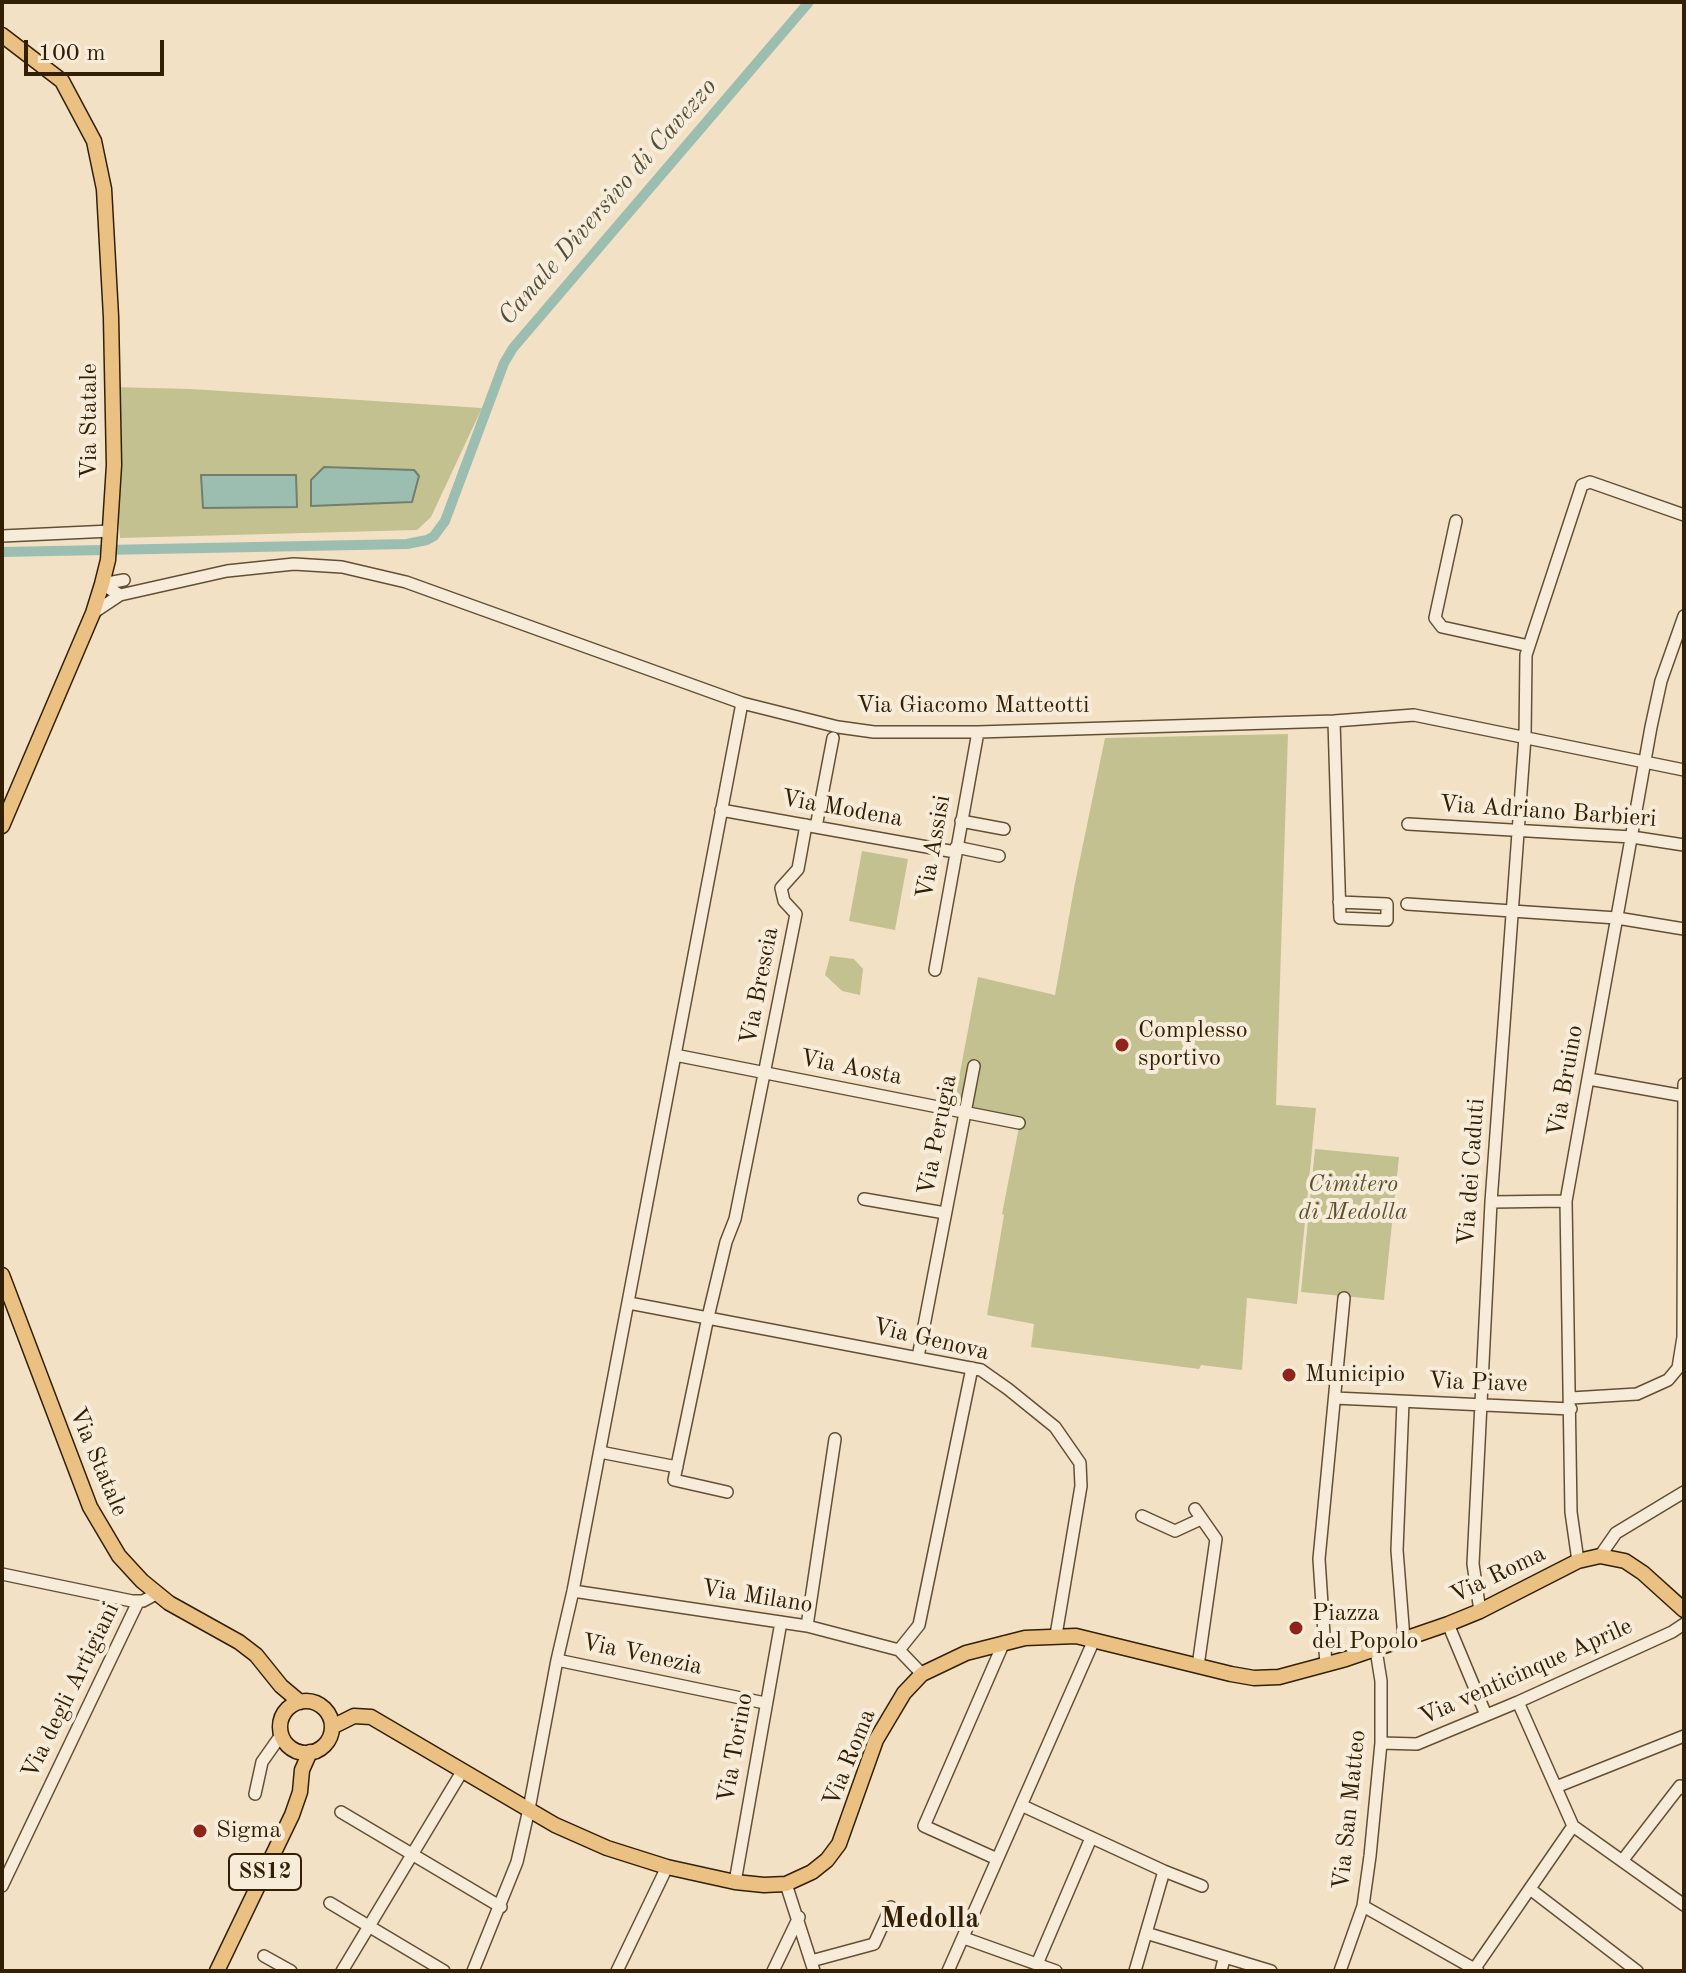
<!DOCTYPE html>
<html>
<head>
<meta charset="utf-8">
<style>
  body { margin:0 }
  #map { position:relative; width:1686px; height:1973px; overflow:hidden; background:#f3e1c6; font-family:"Old Standard TT",serif }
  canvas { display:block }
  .frame { position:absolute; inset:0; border:4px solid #332004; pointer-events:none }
  .scale { position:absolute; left:24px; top:40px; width:140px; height:36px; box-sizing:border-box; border:4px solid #332004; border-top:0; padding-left:10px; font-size:24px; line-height:28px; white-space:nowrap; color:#332004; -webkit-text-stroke:6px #f7ecda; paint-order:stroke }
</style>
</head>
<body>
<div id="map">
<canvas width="1686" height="1973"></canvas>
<div class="frame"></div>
<div class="scale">100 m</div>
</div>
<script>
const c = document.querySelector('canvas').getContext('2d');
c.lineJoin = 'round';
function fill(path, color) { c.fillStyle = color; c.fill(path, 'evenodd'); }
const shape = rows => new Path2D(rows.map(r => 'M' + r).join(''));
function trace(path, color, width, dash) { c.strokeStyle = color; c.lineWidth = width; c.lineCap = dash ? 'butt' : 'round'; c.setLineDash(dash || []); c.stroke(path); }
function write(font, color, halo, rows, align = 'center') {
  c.font = font + ' "Old Standard TT",serif'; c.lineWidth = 8; c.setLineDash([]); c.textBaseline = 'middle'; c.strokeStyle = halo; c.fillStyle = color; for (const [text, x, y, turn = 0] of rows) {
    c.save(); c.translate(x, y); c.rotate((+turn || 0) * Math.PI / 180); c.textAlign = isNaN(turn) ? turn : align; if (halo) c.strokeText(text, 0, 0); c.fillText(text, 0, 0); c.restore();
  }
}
fill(shape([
  [109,387,191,389,482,408,431,517,417,530,120,538],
  [1288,734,1276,1105,1316,1108,1297,1304,1247,1298,1242,1370,1201,1365,1199,1369,1031,1347,1034,1324,987,1315,1004,1215,1002,1214,1019,1127,952,1115,978,977,1055,995,1075,883,1105,738],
  [862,851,908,859,895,930,849,921],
  [830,956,854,959,863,969,860,995,842,991,825,975],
  [1315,1149,1399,1157,1384,1300,1301,1292]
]), '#c3c190');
const water = shape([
  [324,467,414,470,419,476,412,502,311,506,311,480,324,467],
  [201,475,296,475,297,507,203,508,201,475]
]);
fill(water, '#9cbeb1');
trace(water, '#727f6c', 2);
trace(shape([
  [2,552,407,544,427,540,434,536,445,521,504,363,513,348,809,2]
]), '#9cbeb1', 10);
const minor = shape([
  [1456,521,1435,618,1442,627,1529,646],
  [2,536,111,531],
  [120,595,102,584,124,580],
  [93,613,120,595,227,571,294,564,342,567,406,582,742,703,838,727,874,732,978,732,1334,721,1414,715,1684,770],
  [1334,721,1340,918,1387,920,1387,904,1339,902],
  [721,810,955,852],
  [961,821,1004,829],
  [1408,824,1632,837,1684,845],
  [816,827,833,738],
  [956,847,999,856],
  [1407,904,1617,918,1684,929],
  [935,970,978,732],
  [675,1055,1019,1123],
  [1589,1079,1684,1096],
  [864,1199,945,1213],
  [1491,1202,1566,1201],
  [629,1303,981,1370,1008,1389,1055,1427,1080,1463,1081,1486,1056,1635],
  [918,1357,974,1066],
  [1335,1398,1571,1409],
  [1571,1398,1637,1394,1668,1380,1678,1368,1683,1337,1684,1084],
  [1403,1402,1397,1550,1404,1639],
  [600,1452,677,1467],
  [727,1492,674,1480,708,1317,726,1242,735,1219,796,914,784,901,781,888,798,869,806,825],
  [1195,1509,1216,1539,1198,1666],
  [1142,1516,1175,1531,1201,1519],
  [1600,1556,1616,1533,1684,1492],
  [1578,1561,1571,1512,1566,1201,1651,727,1661,681,1684,616],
  [2,1574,132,1601,143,1601,156,1594],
  [573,1591,807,1626,899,1650,922,1674],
  [1480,1611,1473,1564,1491,1202,1525,737,1526,655,1582,485,1590,482,1684,515],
  [1448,1624,1486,1715],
  [807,1626,835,1439],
  [899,1650,919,1625,972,1368],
  [557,1660,765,1703],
  [1326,1665,1319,1559,1344,1298],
  [1518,1702,1573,1826,1684,1905],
  [1381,1743,1417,1744,1518,1702,1672,1632,1684,1624],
  [1556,1787,1684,1736],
  [255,1794,262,1762,281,1735],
  [1023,1806,1164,1871,1202,1886],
  [341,1812,501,1907],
  [997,1859,924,1826,1004,1642],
  [1622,1861,1680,1786,1684,1789],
  [735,1882,781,1622],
  [786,1884,814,1971],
  [2,1886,138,1602],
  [1530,1889,1637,1971],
  [330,1903,444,1971],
  [1363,1906,1478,1971],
  [1146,1933,1271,1971],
  [964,1938,1056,1971],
  [264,1956,291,1971],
  [811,1961,874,1944,891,1907],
  [1037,1964,1091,1838],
  [342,1971,463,1770],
  [473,1971,517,1862,529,1809,557,1660,573,1591,742,703],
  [617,1971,667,1867],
  [773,1971,799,1917],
  [948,1971,1094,1640],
  [1135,1971,1164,1871],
  [1221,1971,1224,1959],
  [1340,1971,1363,1906,1370,1856,1381,1743,1381,1681,1376,1650],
  [1473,1971,1573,1826]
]);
const major = shape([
  [2,35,62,81,94,141,104,189,111,317,114,465,108,560,102,584,93,613,2,826],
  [2,1275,90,1507,119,1556,142,1581,169,1603,239,1642,256,1655,281,1686,300,1702],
  '280 1727a26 26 0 1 1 52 0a26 26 0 1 1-52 0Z',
  [332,1727,354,1716,371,1717,555,1825,607,1848,667,1867,735,1882,764,1885,786,1884,812,1872,827,1860,839,1844,876,1740,904,1693,922,1674,966,1653,1025,1638,1076,1636,1231,1674,1254,1678,1279,1677,1346,1659,1448,1624,1480,1611,1578,1561,1600,1556,1625,1561,1643,1573,1684,1610],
  [217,1971,292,1815,300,1792,302,1770,310,1752]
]);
trace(minor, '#635034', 14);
trace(major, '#332004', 17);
trace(minor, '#f7ecda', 11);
trace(major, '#eac083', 14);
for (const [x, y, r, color] of [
  [1122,1045,8,"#8f2418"],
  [1289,1375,8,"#8f2418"],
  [1296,1628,8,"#8f2418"],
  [200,1831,8,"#8f2418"]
]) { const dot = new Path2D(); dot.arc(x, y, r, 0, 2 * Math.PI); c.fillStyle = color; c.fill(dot); trace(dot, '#f7ecda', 3); }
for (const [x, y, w] of [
  [265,1872,72]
]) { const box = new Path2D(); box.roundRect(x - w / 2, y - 18, w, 36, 6); c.fillStyle = '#f7ecda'; c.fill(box); trace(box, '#332004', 2); }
write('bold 22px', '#332004', null, [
  ["SS12",265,1872]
]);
write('24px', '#332004', '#f7ecda', [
  ["Via Statale",90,421,-90],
  ["Via Giacomo Matteotti",973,706],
  ["Via Modena",842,809,10],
  ["Via Adriano Barbieri",1548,812,4],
  ["Via Assisi",934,847,-80],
  ["Via Brescia",760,986,-79],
  ["Via Aosta",851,1068,11],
  ["Via Bruino",1566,1081,-80],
  ["Via Perugia",938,1135,-79],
  ["Via dei Caduti",1472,1172,-86],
  ["Via Genova",931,1340,13],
  ["Via Piave",1478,1383,2],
  ["Via Statale",98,1462,67],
  ["Via Roma",1498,1575,-26],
  ["Via Milano",757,1597,9],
  ["Via Venezia",642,1655,12],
  ["Via venticinque Aprile",1526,1672,-24],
  ["Via degli Artigiani",71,1691,-64],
  ["Via Torino",736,1748,-80],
  ["Via Roma",850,1758,-68],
  ["Via San Matteo",1350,1810,-84]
]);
write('24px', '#332004', '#f7ecda', [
  ["Complesso",1138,1031],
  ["sportivo",1138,1059],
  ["Municipio",1305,1375],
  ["Piazza",1312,1614],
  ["del Popolo",1312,1642],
  ["Sigma",216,1831]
], 'left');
write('italic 24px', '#5e502e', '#f7ecda', [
  ["Cimitero",1353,1185],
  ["di Medolla",1353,1213]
]);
write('italic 26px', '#524f38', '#f7ecda', [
  ["Canale Diversivo di Cavezzo",608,202,-49]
]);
write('bold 28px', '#332004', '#f7ecda', [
  ["Medolla",930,1920]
]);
</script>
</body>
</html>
